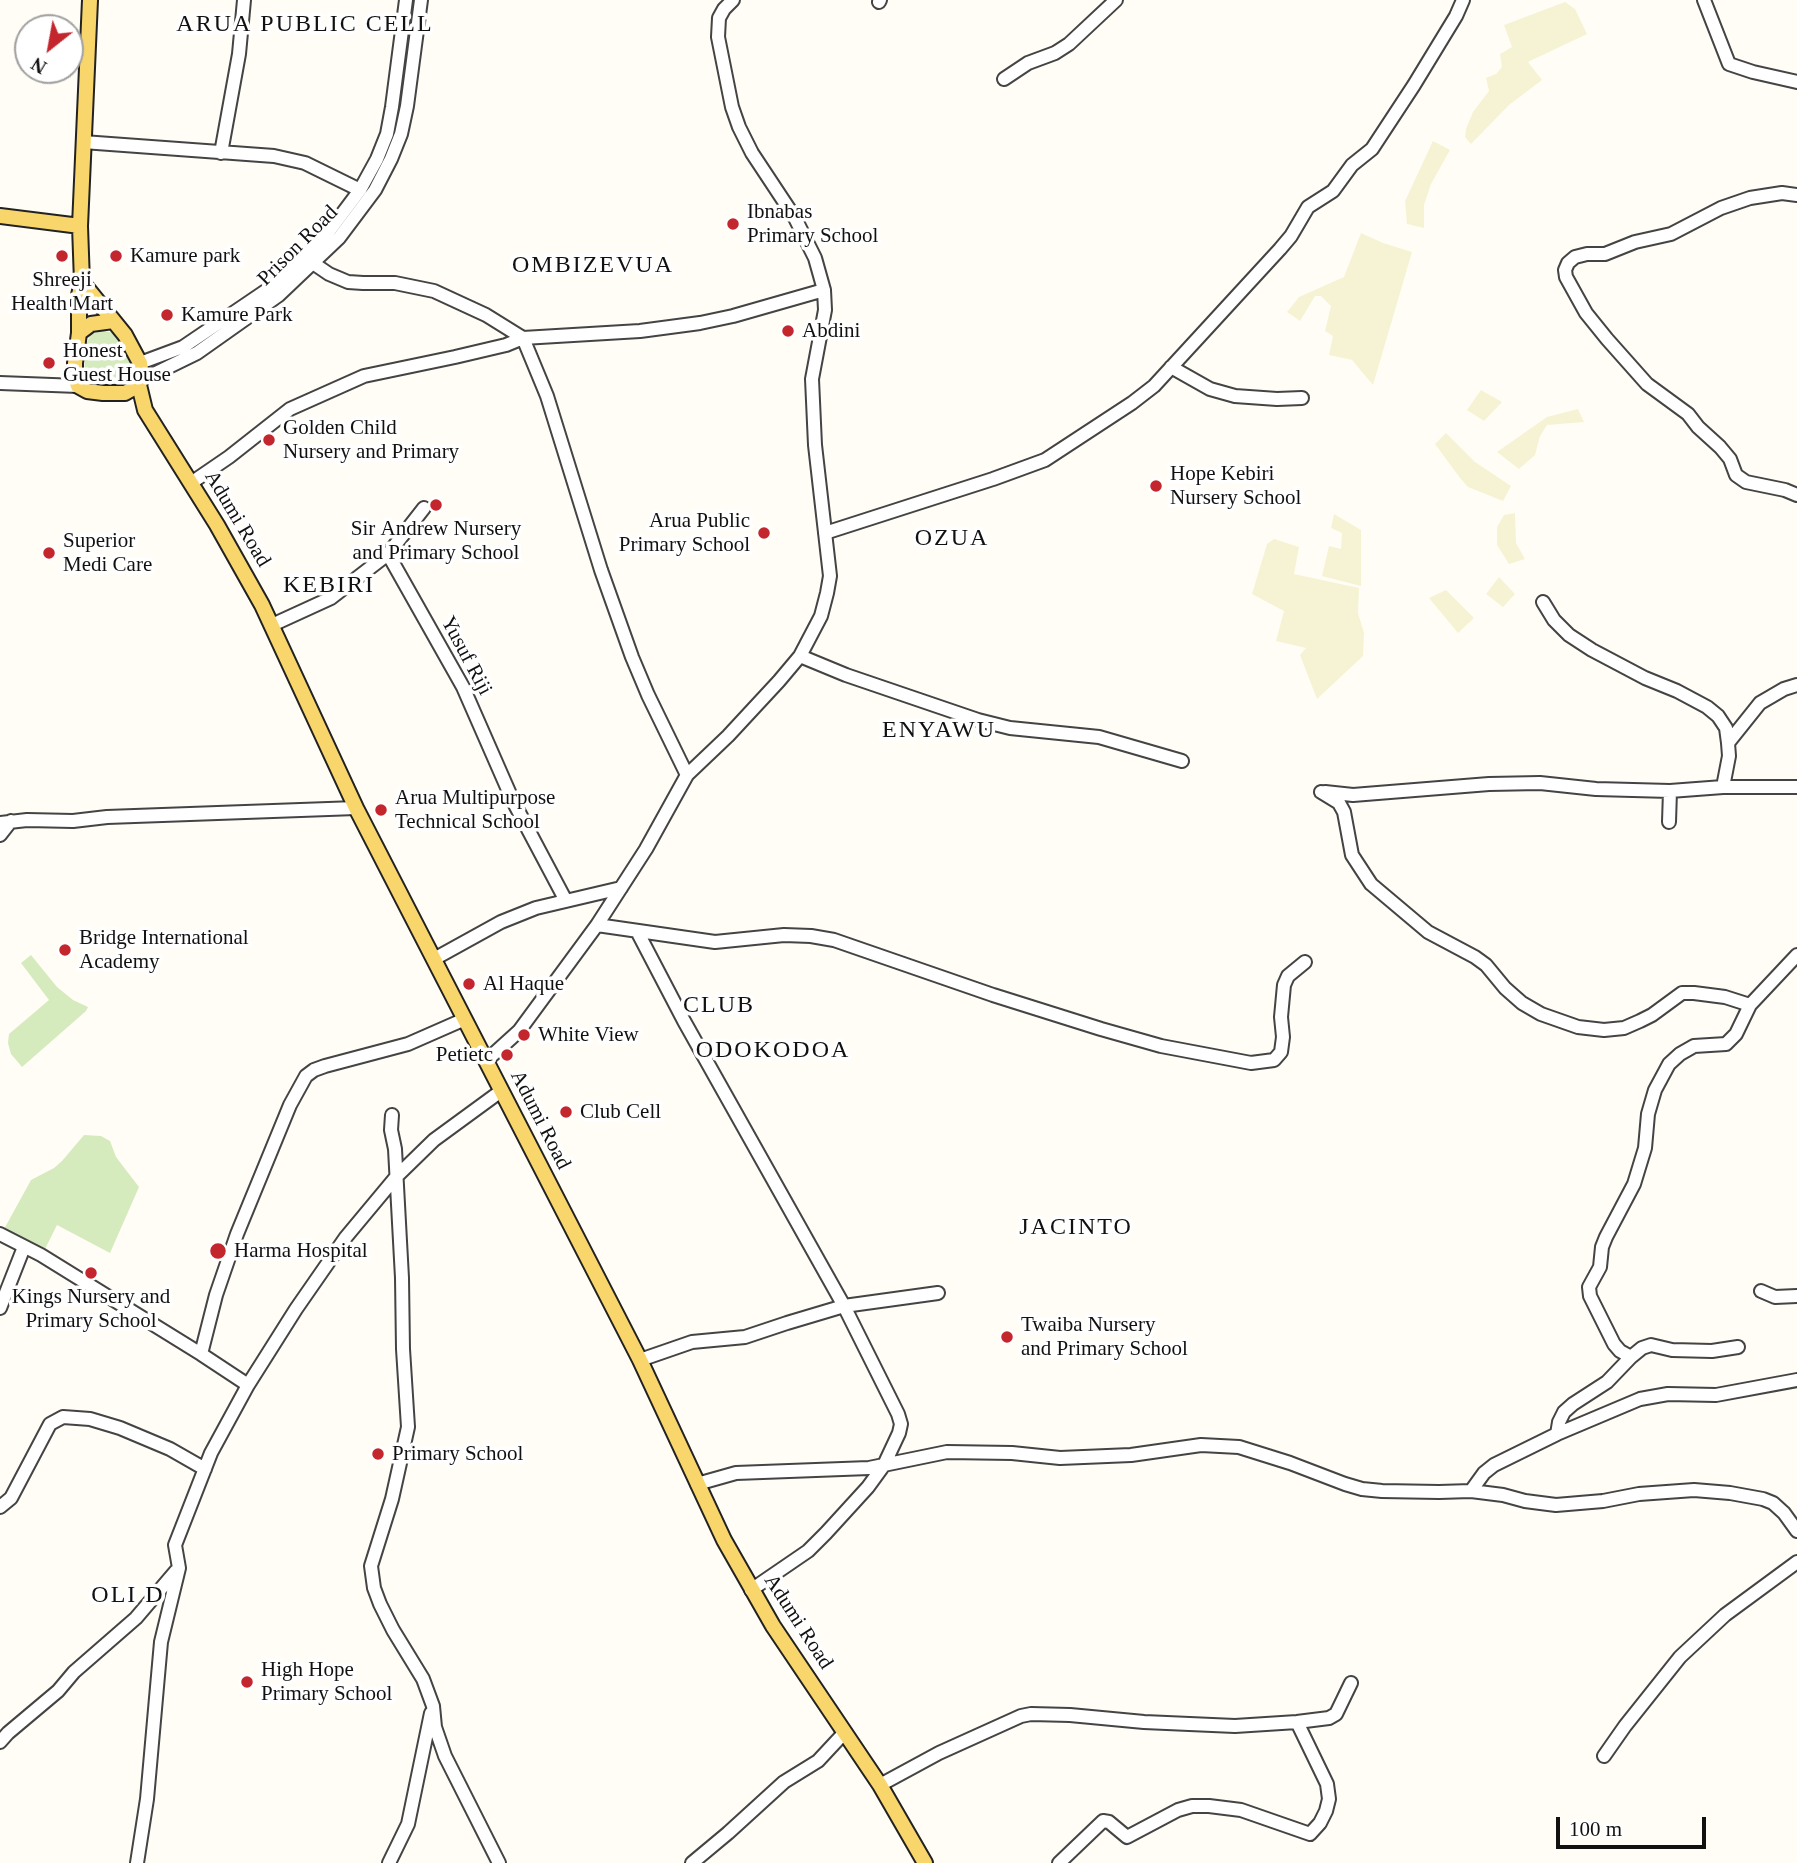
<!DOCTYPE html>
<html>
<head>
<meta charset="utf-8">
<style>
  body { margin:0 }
  #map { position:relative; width:1797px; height:1863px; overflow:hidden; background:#fffdf5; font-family:"Times New Roman",serif }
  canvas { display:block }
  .north { position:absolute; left:14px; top:14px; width:70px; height:70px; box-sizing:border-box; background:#fff; border:2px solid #a0a0a0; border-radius:50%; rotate:211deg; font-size:19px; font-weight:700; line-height:28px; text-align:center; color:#111 }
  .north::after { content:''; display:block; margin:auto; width:24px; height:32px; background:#c4262e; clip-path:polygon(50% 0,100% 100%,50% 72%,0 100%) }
  .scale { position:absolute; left:1556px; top:1817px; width:150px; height:32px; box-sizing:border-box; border:4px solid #111; border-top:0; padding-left:9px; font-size:21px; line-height:24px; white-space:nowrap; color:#111; -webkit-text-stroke:5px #fff; paint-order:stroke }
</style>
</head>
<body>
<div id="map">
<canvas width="1797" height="1863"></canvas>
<div class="north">N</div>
<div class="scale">100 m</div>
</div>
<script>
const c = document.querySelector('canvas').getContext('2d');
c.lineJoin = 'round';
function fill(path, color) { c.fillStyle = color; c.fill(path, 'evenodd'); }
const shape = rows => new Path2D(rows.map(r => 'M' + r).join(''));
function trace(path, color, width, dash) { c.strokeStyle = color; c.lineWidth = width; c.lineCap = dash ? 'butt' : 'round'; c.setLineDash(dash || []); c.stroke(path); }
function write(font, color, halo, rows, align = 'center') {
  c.font = font + ' "Times New Roman",serif'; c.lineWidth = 7; c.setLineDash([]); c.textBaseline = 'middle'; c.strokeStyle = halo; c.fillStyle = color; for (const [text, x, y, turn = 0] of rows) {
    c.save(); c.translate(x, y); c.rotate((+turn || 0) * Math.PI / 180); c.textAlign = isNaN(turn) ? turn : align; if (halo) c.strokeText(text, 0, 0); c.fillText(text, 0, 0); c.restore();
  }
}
fill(shape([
  [1565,2,1575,9,1587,34,1528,62,1542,80,1509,105,1471,144,1465,137,1466,129,1473,112,1489,91,1486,78,1496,74,1502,67,1500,54,1512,47,1504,25],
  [1433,141,1450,150,1431,184,1424,205,1424,228,1407,224,1405,201],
  [1361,233,1383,243,1412,252,1373,385,1352,360,1329,355,1333,336,1325,331,1331,306,1321,296,1315,296,1300,321,1287,312,1299,297,1344,277],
  [1481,390,1502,402,1484,421,1467,410],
  [1578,409,1584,422,1547,425,1540,436,1535,455,1519,469,1497,452,1547,417],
  [1446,433,1475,462,1511,486,1503,501,1468,487,1460,478,1435,444],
  [1515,513,1516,543,1525,559,1509,564,1497,545,1497,527,1504,515],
  [1334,514,1361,530,1361,586,1322,576,1329,546,1341,549,1342,533,1331,528],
  [1274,539,1299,547,1294,574,1359,588,1358,613,1364,633,1363,656,1317,699,1300,655,1306,648,1276,641,1284,611,1252,594,1267,544],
  [1499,577,1515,594,1503,607,1486,594],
  [1446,590,1474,618,1458,633,1429,598]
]), '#f6f3d4');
fill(shape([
  [103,331,116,333,139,374,124,391,94,388,88,383,84,374,86,344,91,334],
  [31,955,57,987,73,1000,88,1007,86,1011,22,1067,11,1054,8,1043,9,1034,49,1000,21,963],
  [84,1135,101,1136,110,1141,116,1157,139,1187,110,1253,57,1225,44,1251,3,1231,31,1180,54,1168,62,1161]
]), '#d5ebbd');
const minor = shape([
  [1704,0,1729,64,1753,72,1797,82],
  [879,2,880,0],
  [1004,79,1028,63,1055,53,1069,44,1116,0],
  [83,142,274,156,305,163,360,190],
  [221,153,239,54,244,0],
  [1797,195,1782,193,1750,198,1721,208,1671,234,1635,242,1605,254,1587,254,1575,257,1568,263,1565,270,1566,277,1586,313,1607,339,1647,384,1688,414,1698,427,1720,447,1730,459,1736,475,1746,482,1785,490,1797,495],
  [304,257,329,274,348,282,363,283,395,283,434,291,486,315,523,338,547,396,601,570,632,657,648,695,687,775],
  [140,363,183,347,270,288,324,238,360,190,377,159,387,134,392,107,406,0],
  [1171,367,1210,389,1235,396,1277,399,1302,398],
  [142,376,154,374,197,353,279,295,339,238,375,190,391,159,401,134,407,106,421,0],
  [0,383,78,386],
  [191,483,229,457,290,409,364,376,455,357,506,345,523,338,640,331,700,323,733,316,824,290],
  [825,533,993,479,1045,460,1132,403,1154,386,1280,249,1291,236,1308,207,1333,191,1352,165,1372,149,1414,85,1456,16,1463,0],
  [388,554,463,687,513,801,566,901],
  [1543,602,1554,620,1569,635,1592,650,1645,678,1677,691,1707,707,1718,716,1726,728,1728,743,1729,756,1723,787],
  [272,625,331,598,388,554,424,508],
  [800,656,846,675,978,720,1010,728,1099,737,1182,761],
  [1728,743,1760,703,1784,689,1797,685],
  [1321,792,1339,803,1344,812,1352,855,1371,884,1428,932,1475,957,1486,965,1505,988,1522,1003,1541,1014,1578,1027,1604,1030,1624,1028,1640,1021,1652,1015,1682,993,1694,993,1725,997,1750,1005],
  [1325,792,1353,795,1489,784,1540,783,1596,789,1670,791,1723,787,1797,787],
  [1669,822,1670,791],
  [0,823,27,820,73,821,107,817,356,808],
  [0,835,11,821],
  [597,925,715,942,784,935,811,936,834,940,993,995,1101,1029,1161,1046,1251,1063,1274,1060,1281,1052,1283,1037,1281,1017,1284,985,1288,976,1305,962],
  [637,931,684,1021,844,1306,898,1414,901,1424,899,1433,884,1465,868,1487,826,1533,808,1551,751,1590],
  [434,959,501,922,536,908,621,888],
  [487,1060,519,1031,597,925,646,849,687,775,728,736,779,681,800,656,821,616,827,593,830,576,815,445,812,379,825,310,824,290,815,258,795,218,752,153,739,127,732,107,718,37,719,18,724,9,733,0],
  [392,1115,391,1130,395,1149,402,1278,403,1349,408,1427,392,1499,371,1566,374,1588,380,1604,393,1630,423,1679,433,1706,435,1727,445,1756,499,1863],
  [0,1234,41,1255,201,1354,248,1385],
  [1761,1291,1775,1297,1797,1296],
  [0,1308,24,1247],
  [201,1354,216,1295,237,1234,290,1105,306,1076,314,1070,325,1066,408,1044,465,1019],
  [1631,1357,1620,1351,1614,1344,1590,1296,1589,1287,1600,1267,1602,1247,1606,1237,1634,1184,1645,1148,1648,1114,1655,1090,1669,1064,1680,1054,1694,1046,1726,1044,1736,1034,1750,1005,1797,955],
  [640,1360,692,1342,745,1337,787,1323,844,1306,938,1293],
  [1557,1434,1559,1422,1564,1412,1573,1404,1607,1382,1631,1357,1642,1348,1651,1345,1672,1350,1712,1351,1738,1347],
  [697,1484,736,1473,869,1468,947,1452,1012,1453,1060,1458,1131,1455,1201,1445,1239,1447,1290,1463,1345,1484,1362,1489,1382,1491,1439,1492,1471,1491,1503,1495,1525,1501,1556,1505,1603,1501,1639,1494,1694,1490,1730,1493,1763,1499,1773,1503,1784,1513,1797,1531],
  [1471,1491,1484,1473,1494,1465,1557,1434,1640,1399,1668,1394,1716,1395,1797,1380],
  [0,1507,11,1498,50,1424,63,1417,90,1419,120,1428,170,1449,205,1469],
  [0,1742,8,1733,58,1691,74,1672,136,1618,176,1571],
  [1604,1756,1625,1726,1680,1657,1725,1615,1797,1562],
  [880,1785,939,1753,1021,1716,1031,1714,1070,1715,1144,1722,1235,1726,1297,1722,1329,1718,1336,1714,1351,1683],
  [137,1863,147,1799,161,1642,179,1568,175,1545,211,1453,248,1385,296,1309,346,1237,396,1177,434,1140,501,1091],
  [389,1863,408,1824,431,1713],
  [692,1863,728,1833,784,1782,818,1761,845,1732],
  [1059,1863,1103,1821,1109,1822,1127,1837,1178,1810,1192,1806,1209,1806,1241,1810,1310,1834,1320,1823,1326,1811,1329,1799,1327,1784,1297,1722]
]);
const major = shape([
  [0,216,80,226],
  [82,282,125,335,140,363,142,376,139,385,125,393,103,393,87,391,78,386,75,377,75,363,79,333,79,295,82,282,80,226,90,0],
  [79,333,91,324,113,321],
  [139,385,145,410,217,525,262,605,356,808,640,1360,724,1540,773,1626,880,1785,925,1863]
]);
trace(minor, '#444', 16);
trace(major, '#222', 18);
trace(minor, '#fff', 12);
trace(major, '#f9d66b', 14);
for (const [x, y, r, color] of [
  [733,224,7,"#c4262e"],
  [62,256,7,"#c4262e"],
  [116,256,7,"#c4262e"],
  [167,315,7,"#c4262e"],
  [788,331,7,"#c4262e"],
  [49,363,7,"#c4262e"],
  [269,440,7,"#c4262e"],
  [1156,486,7,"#c4262e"],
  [436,505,7,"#c4262e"],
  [764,533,7,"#c4262e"],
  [49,553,7,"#c4262e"],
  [381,810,7,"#c4262e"],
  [65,950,7,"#c4262e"],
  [469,984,7,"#c4262e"],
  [524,1035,7,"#c4262e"],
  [507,1055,7,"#c4262e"],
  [566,1112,7,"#c4262e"],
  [218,1251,9,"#c4262e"],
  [91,1273,7,"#c4262e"],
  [1007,1337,7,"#c4262e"],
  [378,1454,7,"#c4262e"],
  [247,1682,7,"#c4262e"]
]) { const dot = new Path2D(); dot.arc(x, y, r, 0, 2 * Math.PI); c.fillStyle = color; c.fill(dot); trace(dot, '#fff', 2.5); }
write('21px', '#111', '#fff', [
  ["Ibnabas",747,212],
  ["Primary School",747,236],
  ["Kamure park",130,256],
  ["Shreeji",62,280,"center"],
  ["Health Mart",62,304,"center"],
  ["Kamure Park",181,315],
  ["Abdini",802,331],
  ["Honest",63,351],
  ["Guest House",63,375],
  ["Golden Child",283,428],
  ["Nursery and Primary",283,452],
  ["Hope Kebiri",1170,474],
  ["Nursery School",1170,498],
  ["Arua Public",750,521,"right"],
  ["Primary School",750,545,"right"],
  ["Sir Andrew Nursery",436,529,"center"],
  ["and Primary School",436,553,"center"],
  ["Superior",63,541],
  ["Medi Care",63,565],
  ["Arua Multipurpose",395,798],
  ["Technical School",395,822],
  ["Bridge International",79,938],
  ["Academy",79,962],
  ["Al Haque",483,984],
  ["White View",538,1035],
  ["Petietc",493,1055,"right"],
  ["Club Cell",580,1112],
  ["Harma Hospital",234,1251],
  ["Kings Nursery and",91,1297,"center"],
  ["Primary School",91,1321,"center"],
  ["Twaiba Nursery",1021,1325],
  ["and Primary School",1021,1349],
  ["Primary School",392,1454],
  ["High Hope",261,1670],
  ["Primary School",261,1694]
], 'left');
write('21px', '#111', '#fff', [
  ["Prison Road",298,246,-45],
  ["Adumi Road",237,519,59],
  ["Yusuf Riji",466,656,62],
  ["Adumi Road",540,1120,63],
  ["Adumi Road",798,1622,57]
]);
c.letterSpacing = '2px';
write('24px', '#111', '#fff', [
  ["ARUA PUBLIC CELL",305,25],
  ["OMBIZEVUA",593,266],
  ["OZUA",952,539],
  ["KEBIRI",329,586],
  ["ENYAWU",939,731],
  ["CLUB",719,1006],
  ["ODOKODOA",773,1051],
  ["JACINTO",1076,1228],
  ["OLI D",128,1596]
]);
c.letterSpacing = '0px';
</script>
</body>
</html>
